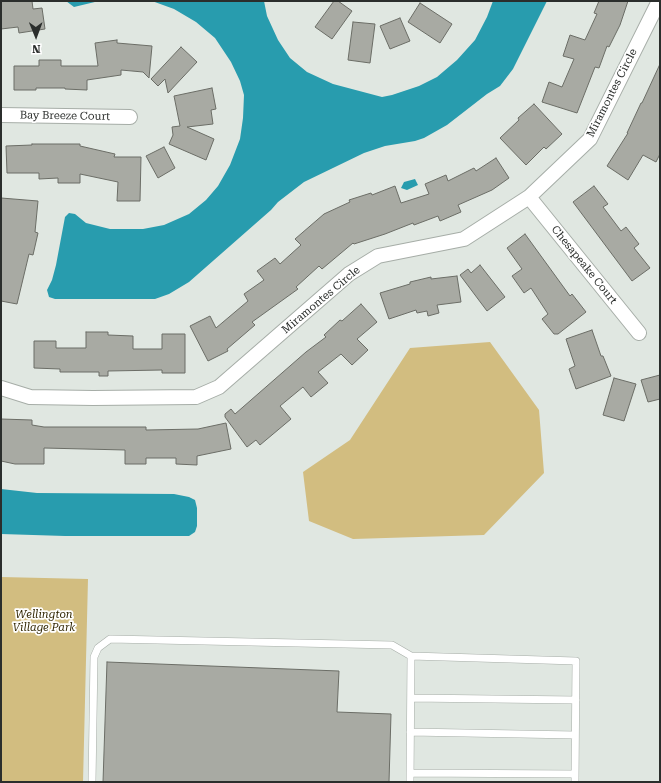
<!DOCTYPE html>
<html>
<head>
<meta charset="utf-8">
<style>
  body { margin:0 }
  #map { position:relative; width:661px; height:783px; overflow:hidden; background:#e0e7e1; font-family:"Roboto Serif",serif }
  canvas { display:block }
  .frame { position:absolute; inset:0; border:2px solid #2b2e2c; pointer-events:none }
  .north { position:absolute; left:16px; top:16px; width:40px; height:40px; -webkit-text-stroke:3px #fff; paint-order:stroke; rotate:179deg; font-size:11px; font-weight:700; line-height:16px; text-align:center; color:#2b2e2c }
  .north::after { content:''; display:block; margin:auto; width:14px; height:18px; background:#2b2e2c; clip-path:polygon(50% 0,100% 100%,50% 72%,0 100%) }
</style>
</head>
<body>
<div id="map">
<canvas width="661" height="783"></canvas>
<div class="frame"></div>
<div class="north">N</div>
</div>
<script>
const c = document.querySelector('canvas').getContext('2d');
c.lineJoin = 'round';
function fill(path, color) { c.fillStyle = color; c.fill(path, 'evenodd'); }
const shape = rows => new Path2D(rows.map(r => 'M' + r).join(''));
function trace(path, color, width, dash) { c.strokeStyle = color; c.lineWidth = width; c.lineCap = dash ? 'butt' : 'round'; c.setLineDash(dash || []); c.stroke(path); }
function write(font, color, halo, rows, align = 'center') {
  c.font = font + ' "Roboto Serif",serif'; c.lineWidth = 3.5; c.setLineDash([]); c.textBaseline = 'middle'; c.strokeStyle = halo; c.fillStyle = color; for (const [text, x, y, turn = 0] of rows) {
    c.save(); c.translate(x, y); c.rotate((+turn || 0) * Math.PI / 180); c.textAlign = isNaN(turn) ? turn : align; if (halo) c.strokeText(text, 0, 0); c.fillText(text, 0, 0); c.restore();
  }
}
fill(shape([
  [490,342,539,410,544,473,484,535,353,539,309,521,303,472,350,440,410,348],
  [1,577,88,579,83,782,1,782]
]), '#d2bd80');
fill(shape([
  [66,1,99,1,74,7],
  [152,1,264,1,267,16,278,40,290,58,307,72,333,84,382,97,392,95,419,86,437,77,457,60,475,40,487,17,493,1,547,1,513,69,500,86,487,94,447,125,424,138,415,141,385,146,364,153,304,182,278,202,271,210,189,282,169,294,155,299,55,299,49,297,47,290,52,280,56,265,65,217,69,213,75,214,86,223,110,229,143,229,164,225,189,214,206,200,218,186,230,165,240,139,243,118,244,95,240,81,231,62,215,38,196,22,174,9],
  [415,179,418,185,407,190,401,188,404,182],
  [1,489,37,493,174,494,189,497,195,500,197,508,197,526,195,532,189,536,65,536,1,534]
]), '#289cae');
const building = shape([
  [1,1,32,1,33,9,42,8,45,29,19,33,18,27,1,29,1,1],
  [334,1,338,1,352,11,332,39,315,27,334,1],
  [599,1,628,1,620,25,609,47,607,46,599,68,595,67,577,113,542,102,549,82,562,87,574,59,563,56,570,35,585,40,597,14,594,13,599,1],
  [420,3,452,24,440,43,408,22,420,3],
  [400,18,410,41,390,49,380,26,400,18],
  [353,22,375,24,370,63,348,60,353,22],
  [117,40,117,43,152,46,149,78,143,72,121,70,121,75,87,80,87,90,65,89,65,88,36,88,36,90,14,90,14,66,39,66,39,60,61,60,61,66,98,66,95,43,117,40],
  [181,47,197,62,168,93,165,79,158,86,151,79,181,47],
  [660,64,660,154,656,162,643,155,628,180,607,166,628,133,627,133,641,103,642,103,660,64],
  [212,88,216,109,211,110,213,124,187,127,214,139,206,160,169,144,173,135,172,127,180,126,174,96,212,88],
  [534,104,562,134,546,149,544,147,526,165,500,138,519,120,518,118,534,104],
  [32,144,80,144,80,146,115,154,114,157,141,157,140,201,117,201,118,182,80,174,80,183,58,183,58,178,39,179,39,173,7,173,6,146,32,145,32,144],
  [164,147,175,168,158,178,146,156,164,147],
  [496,158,509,178,492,190,458,205,461,212,440,221,438,216,414,225,413,223,385,234,354,244,353,243,322,269,319,266,296,287,298,289,252,322,255,325,227,349,228,351,208,361,190,326,210,316,216,328,248,301,244,294,264,280,257,271,275,258,280,264,301,245,295,239,324,214,350,202,349,200,371,193,372,195,395,186,401,203,429,194,425,184,446,175,448,181,474,168,476,171,496,158],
  [594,186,608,204,603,207,621,231,626,227,639,244,634,248,650,268,632,281,573,202,594,186],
  [1,198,38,201,35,232,38,233,33,255,29,254,17,304,1,301,1,198],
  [525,234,570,296,572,294,586,312,558,334,554,334,542,319,548,314,531,288,524,293,512,276,522,269,507,248,525,234],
  [480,265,505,297,487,311,460,275,468,269,471,273,480,265],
  [457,276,461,302,437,305,439,313,428,316,427,311,417,313,416,310,389,319,380,293,410,284,410,282,431,277,431,279,457,276],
  [361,304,377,322,357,339,368,350,352,365,341,354,318,372,328,383,311,397,303,387,280,406,291,419,260,445,256,440,247,447,225,417,225,414,231,409,235,414,306,352,326,337,324,335,340,320,342,321,361,304],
  [592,330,601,356,603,356,611,376,576,389,569,369,575,366,566,339,592,330],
  [86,332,108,332,108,335,133,336,133,349,162,349,162,334,185,334,185,373,162,373,162,370,108,371,108,376,99,376,99,372,60,372,60,369,34,368,34,341,56,341,56,348,86,348,86,332],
  [660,375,660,399,648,402,641,380,660,375],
  [614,378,636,384,624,421,603,415,614,378],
  [1,419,32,420,32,425,44,427,146,427,146,430,198,429,226,423,231,449,197,456,197,465,176,464,176,458,146,458,146,464,125,464,125,450,44,448,44,464,15,464,1,461,1,419],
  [107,662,339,671,337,712,391,714,389,782,103,782,107,662]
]);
fill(building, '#a8aaa3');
trace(building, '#6b6d66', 1);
const service = shape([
  [411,656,576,661,575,782],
  [411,698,576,700],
  [410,732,575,735],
  [410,773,575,774],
  [92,782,94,657,98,648,110,639,392,645,411,656,410,782]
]);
const minor = shape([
  [1,115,130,117],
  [529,197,639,333],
  [1,388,30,397,93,398,196,397,219,387,349,274,378,256,464,239,529,197,590,139,659,1]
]);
trace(service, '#a6ada7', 8);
trace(minor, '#a6ada7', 16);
trace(service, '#fff', 7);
trace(minor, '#fff', 14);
write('11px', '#2b2e2c', '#fff', [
  ["Miramontes Circle",612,93,-63],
  ["Bay Breeze Court",65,116,1],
  ["Chesapeake Court",584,265,51],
  ["Miramontes Circle",321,300,-40]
]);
write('italic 11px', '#332805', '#fff', [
  ["Wellington",44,615],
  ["Village Park",44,628]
]);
</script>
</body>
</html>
